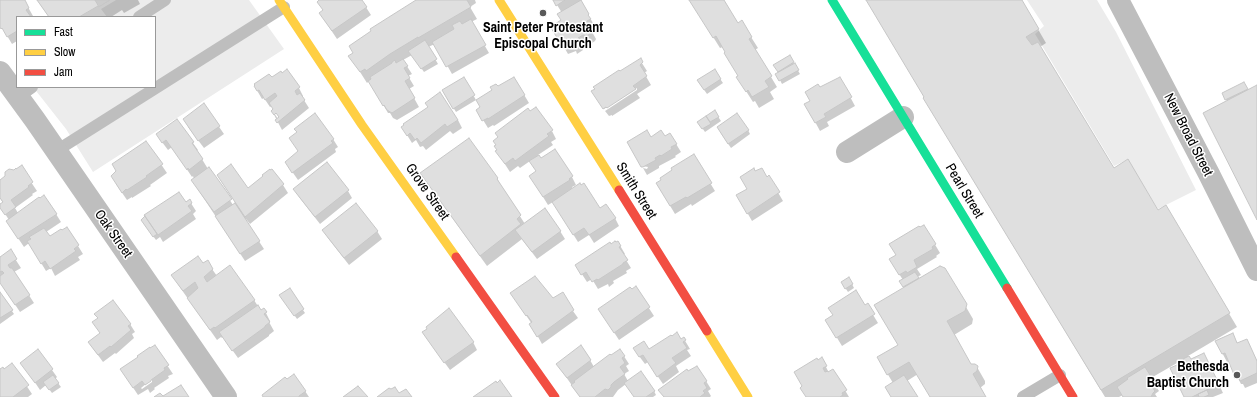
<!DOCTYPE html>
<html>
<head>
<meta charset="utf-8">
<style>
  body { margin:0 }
  #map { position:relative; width:1257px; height:397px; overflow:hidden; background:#fff; font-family:"Archivo Narrow",sans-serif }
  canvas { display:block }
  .legend { position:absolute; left:16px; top:16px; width:140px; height:72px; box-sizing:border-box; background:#fff; border:1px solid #999; margin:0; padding:5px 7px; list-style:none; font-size:12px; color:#000 }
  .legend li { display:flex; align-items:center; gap:8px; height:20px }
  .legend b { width:20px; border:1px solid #999 }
</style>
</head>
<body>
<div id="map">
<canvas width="1257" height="397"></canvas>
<ul class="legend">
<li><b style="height:5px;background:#16e098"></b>Fast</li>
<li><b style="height:5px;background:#ffcf43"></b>Slow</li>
<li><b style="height:5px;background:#f24e42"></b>Jam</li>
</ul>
</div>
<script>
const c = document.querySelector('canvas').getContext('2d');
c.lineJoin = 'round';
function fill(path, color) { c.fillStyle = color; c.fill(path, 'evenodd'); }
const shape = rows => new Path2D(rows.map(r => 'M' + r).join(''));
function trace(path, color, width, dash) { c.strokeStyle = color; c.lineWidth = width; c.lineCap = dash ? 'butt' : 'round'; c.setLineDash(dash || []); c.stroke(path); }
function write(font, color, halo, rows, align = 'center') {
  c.font = font + ' "Archivo Narrow",sans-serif'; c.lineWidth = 3; c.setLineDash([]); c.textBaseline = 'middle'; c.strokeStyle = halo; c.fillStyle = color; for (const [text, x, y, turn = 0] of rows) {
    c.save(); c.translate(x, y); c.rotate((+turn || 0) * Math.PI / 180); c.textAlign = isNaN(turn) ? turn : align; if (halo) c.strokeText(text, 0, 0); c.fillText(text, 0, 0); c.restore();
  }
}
fill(shape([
  [116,0,249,0,284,49,93,172,66,129,33,87,155,87,155,17,107,17,101,9],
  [1027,0,1097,0,1116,32,1196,190,1158,209,1127,160,1114,166,1035,34,1044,26]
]), '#ececec');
fill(shape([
  [0,0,24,0,33,16,17,17,17,41,12,44,0,24],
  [37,0,138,0,140,4,124,13,122,10,111,17,49,17],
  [321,0,362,0,362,1,371,15,337,39,325,21],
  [419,0,475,0,476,3,470,7,477,19,471,22,489,53,452,74,435,44,428,47,438,64,424,72,412,55,403,60,412,74,408,76,414,86,409,89,419,107,397,120,393,118,390,113,388,113,369,81,367,83,350,56],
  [554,0,582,0,580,1,593,23,592,23,594,28,591,30,596,39,595,41,592,43,588,43,582,47,583,50,577,54,576,51,568,54,553,28,562,21,562,13],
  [690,0,723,0,738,24,751,37,758,48,755,50,777,87,770,92,774,99,759,108,755,101,753,102,744,88,723,47,720,48],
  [867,0,1021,0,1046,43,1040,47,1113,169,1158,212,1166,207,1237,327,1188,356,1190,360,1204,354,1223,393,1213,397,1185,397,1186,362,1184,359,1151,378,1159,391,1155,394,1157,397,1124,397,1123,395,1119,397,1105,397,932,111,925,98],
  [790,57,800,74,782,84,777,74,779,73,775,65],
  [640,60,647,71,644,73,651,85,637,94,640,98,612,116,612,115,609,116,605,111,637,90,637,88,604,109,597,99],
  [714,70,723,83,707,94,698,81],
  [514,78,529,103,494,126,493,125,488,128,477,110,481,108,493,91],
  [840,78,855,106,827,122,829,126,820,131,806,105,811,101,820,88],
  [271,79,299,88,303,96,302,97,309,108,282,130,272,111,273,111,278,119,280,119,274,109,272,106,270,107,264,98,262,99,255,87],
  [464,79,476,100,456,112,443,91],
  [1244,83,1248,91,1257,86,1257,218,1227,101,1223,93],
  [204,105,224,134,204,148,188,127],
  [715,112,721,121,705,132,698,122],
  [177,120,193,143,198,150,197,151,208,169,209,168,233,205,236,203,218,175,248,190,272,170,283,185,288,193,250,224,246,219,245,220,264,249,245,261,197,188,193,176,192,177,172,147,168,150,162,142],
  [458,120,462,128,453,134,450,131,426,150,423,146,420,147,416,140,412,143,402,127],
  [748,130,750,134,731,148,720,132],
  [552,131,556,139,551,142,553,145,538,155,541,159,572,177,576,185,572,187,573,189,600,209,615,218,619,226,594,243,589,235,578,242,553,202,548,205,535,184,537,172,530,161,520,168,518,166,510,172,497,152],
  [670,134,681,152,675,156,676,157,659,166,659,168,647,175,643,168,647,169,648,167,642,166,650,138,664,138],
  [333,139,338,147,335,149,336,152,298,180,291,170],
  [146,142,167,173,150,185,151,186,132,198,132,197,127,200,116,184],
  [693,155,715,191,692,206,691,204,675,214,657,184],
  [21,167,37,191,32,194,33,195,15,208,18,213,56,214,61,222,46,232,49,237,67,228,83,254,78,257,80,260,55,276,51,268,46,271,29,243,24,247,12,229,9,220,0,206,3,203,0,198,0,181],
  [755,173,767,178,769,177,783,201,752,221,737,195,748,189],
  [497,178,503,190,525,224,560,231,565,239,537,259,522,239,487,266,428,184],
  [295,189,348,191,352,198,320,224,299,197],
  [189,200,196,211,193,214,196,219,163,242,160,237,156,240,144,224],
  [924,226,940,253,936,256,937,257,917,269,921,275,917,277,919,280,944,269,973,319,972,324,954,335,971,365,977,367,985,381,985,384,980,388,985,397,931,397,918,374,907,381,917,397,892,397,893,383,878,358,899,345,905,288,901,282,903,280,890,260,897,255,920,229],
  [324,231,377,231,382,239,349,265,328,238],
  [618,242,625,254,623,255,631,268,626,271,627,273,613,281,614,283,609,287,608,284,598,289,592,279,587,282,576,265,611,245],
  [10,251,21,268,14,272,34,303,20,312,0,282,0,258],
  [203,265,212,269,217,276,254,300,261,311,264,309,270,321,269,322,274,331,269,335,269,336,238,358,223,337,222,338,221,337,217,340,179,286,173,275],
  [849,278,854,288,848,292,842,283],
  [636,288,654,316,619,340,604,317],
  [0,293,14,314,0,324],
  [283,299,303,310,305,313,297,319],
  [553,300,573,311,578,318,542,344,531,324,532,324,516,301],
  [867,305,878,323,842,346,831,328,834,316],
  [96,314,130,324,135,332,132,334,134,338,116,354,115,353,103,362,89,343,101,333,98,319],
  [423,333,473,342,477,350,450,370],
  [1232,334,1238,344,1247,340,1257,361,1257,383,1245,388,1243,384,1241,384,1229,361,1227,362,1216,341],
  [684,339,690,349,687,350,691,356,676,366,679,372,663,384,648,362,645,364,639,356],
  [155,347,173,374,168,376,169,378,154,388,155,389,150,393,148,389,138,395,126,377],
  [152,379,152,382,142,389,141,388],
  [620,350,629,364,626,366,629,371,624,374,628,381,654,391,656,395,653,397,635,397,626,384,618,390,613,397,580,397,557,364,590,360,594,367],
  [38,351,52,370,57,377,55,379,61,387,52,393,46,385,40,390,22,363],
  [822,359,829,373,833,370,849,397,807,397,818,361],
  [12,364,32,394,28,397,0,397,0,371,3,370],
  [706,381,711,389,708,391,711,396,710,397,664,397,660,390],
  [305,391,309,397,264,397]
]), '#0003');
const building = shape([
  [0,0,25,0,29,8,26,10,31,17,17,17,17,31,7,37,2,28,1,29,0,27,0,0],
  [37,0,110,0,98,7,98,6,79,17,49,17,37,0],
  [95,0,110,0,99,7,95,0],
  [319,0,362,0,367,7,332,31,319,13,323,10,317,2,319,0],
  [416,0,467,0,471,7,418,38,418,37,390,54,366,71,365,69,360,72,348,56,353,53,349,46,371,31,370,29,416,0],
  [553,0,565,0,556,6,553,0],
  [581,0,589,14,588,15,591,19,587,21,592,30,591,33,587,36,583,35,578,38,580,42,572,46,570,43,563,47,551,28,556,25,555,24,561,20,557,14,581,0],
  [689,0,724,0,738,23,742,20,752,37,749,39,772,76,765,81,769,87,752,97,748,90,746,92,736,77,738,76,724,53,725,52,716,36,713,38,689,0],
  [866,0,1022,0,1039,29,1026,37,1032,45,1038,42,1114,168,1128,159,1158,210,1166,205,1230,313,1101,390,923,98,924,97,866,0],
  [471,19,486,45,446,67,432,42,454,29,452,25,460,21,462,24,471,19],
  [425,40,437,59,421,69,408,51,425,40],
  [790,55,794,62,778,72,773,65,790,55],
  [641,58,643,62,640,65,647,76,633,86,636,89,607,108,606,107,603,109,591,91,595,89,593,87,619,70,620,71,641,58],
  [403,59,408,66,404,68,410,78,405,81,415,98,392,113,387,110,384,105,383,106,368,81,371,79,370,77,392,63,392,62,395,60,396,63,403,59],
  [795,63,799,70,779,81,775,74,795,63],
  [287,69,300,87,295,91,297,95,300,93,305,100,277,123,275,120,279,117,276,113,274,115,271,111,273,109,269,103,277,96,275,93,265,100,259,90,257,91,254,86,255,85,254,84,269,74,272,77,281,71,282,73,287,69],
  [715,69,721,79,704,90,697,80,715,69],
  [464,77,475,95,453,109,442,90,464,77],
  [514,77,525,95,488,119,488,118,482,121,476,110,480,107,476,100,492,90,490,87,496,84,498,86,514,77],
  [840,77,852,97,824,114,826,117,815,123,804,104,810,101,805,92,818,84,820,87,840,77],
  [1244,82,1248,89,1225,100,1222,93,1244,82],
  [1257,85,1257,220,1203,113,1257,85],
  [440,92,458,120,447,127,445,124,421,143,417,138,415,140,410,133,407,136,401,127,404,125,403,124,428,107,425,103,440,92],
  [204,103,220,126,198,141,183,119,204,103],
  [536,107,553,130,547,134,549,136,515,161,513,158,505,164,495,151,497,150,494,146,496,145,493,141,498,137,495,133,528,108,530,111,536,107],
  [715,110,719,117,710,122,706,116,715,110],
  [315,113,334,139,331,141,333,143,292,173,285,162,298,151,289,138,297,132,294,129,315,113],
  [737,113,749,130,728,144,717,127,737,113],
  [706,116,711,124,702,129,697,122,706,116],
  [177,119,194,142,192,143,203,159,189,170,188,168,187,170,166,140,162,143,156,134,177,119],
  [647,130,651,137,661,130,665,136,670,133,677,144,671,147,672,149,661,156,660,155,655,158,656,160,643,167,641,167,627,142,647,130],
  [469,138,498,178,497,179,521,215,517,219,521,224,480,256,420,173,469,138],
  [146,141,163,164,146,176,147,177,127,190,126,189,122,193,111,176,116,171,112,164,146,141],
  [555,149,573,176,569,179,570,180,543,197,529,176,536,171,529,161,539,155,541,158,555,149],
  [694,154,712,183,687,198,686,197,670,206,656,183,661,180,660,178,672,170,671,168,694,154],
  [327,162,349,190,315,217,293,189,327,162],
  [231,164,248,188,263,176,262,175,270,169,270,170,272,169,284,184,245,217,217,175,231,164],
  [22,165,33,182,28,186,29,187,11,200,16,207,5,215,0,208,0,204,3,202,0,198,0,180,5,176,5,172,9,169,14,170,16,168,16,169,22,165],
  [209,167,232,199,214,212,191,180,209,167],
  [754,168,755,171,762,168,767,177,769,175,780,192,747,214,736,195,747,189,740,177,754,168],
  [580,183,581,185,584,183,600,208,606,204,616,218,589,235,584,228,573,235,552,202,580,183],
  [179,192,186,202,190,199,192,203,188,206,192,211,158,235,144,215,179,192],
  [44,195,57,214,18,239,6,221,39,197,40,198,44,195],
  [235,203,260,241,240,254,215,216,235,203],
  [356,203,378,231,344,258,322,230,356,203],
  [545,208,561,231,532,252,515,230,545,208],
  [145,216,157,234,153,237,141,220,145,216],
  [924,225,936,244,932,247,933,249,914,260,917,267,907,273,906,271,899,275,889,259,896,255,889,244,919,226,920,227,924,225],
  [67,227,79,245,74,249,76,251,50,269,45,261,41,264,27,241,31,239,29,237,44,228,50,236,61,229,62,230,67,227],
  [615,241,616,242,618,241,621,246,619,247,628,260,623,263,623,264,598,280,597,279,592,282,586,272,581,275,575,265,610,242,611,244,615,241],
  [11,249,17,259,8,265,10,268,12,268,30,295,15,305,0,283,0,276,4,273,2,271,0,272,0,257,11,249],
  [198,256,203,263,208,260,213,269,204,277,207,282,230,265,255,300,215,328,214,327,210,330,187,298,198,288,195,282,183,291,171,275,198,256],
  [940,266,945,268,967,304,965,311,947,321,971,364,975,364,978,366,977,371,973,374,986,397,930,397,909,362,887,375,877,357,898,345,874,305,940,266],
  [915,272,919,278,903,287,899,281,915,272],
  [535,276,553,298,563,292,574,310,537,337,529,324,532,322,527,315,526,316,510,293,535,276],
  [849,277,853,284,845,289,841,282,849,277],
  [636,286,650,307,614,333,598,309,630,287,632,289,636,286],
  [290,288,304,309,294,316,279,295,290,288],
  [856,290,865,305,868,303,875,314,836,338,825,320,833,315,828,308,856,290],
  [0,292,13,310,0,318,0,292],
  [113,300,131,324,128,326,131,330,111,347,110,346,98,355,88,342,100,333,92,322,98,318,94,314,113,300],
  [258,305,261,310,264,308,267,312,264,314,270,322,265,326,265,327,232,351,219,332,258,305],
  [449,308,474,342,444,363,422,332,427,329,426,327,449,308],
  [677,332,681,339,684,337,686,340,683,342,687,348,672,358,676,363,657,377,643,355,639,357,633,348,644,341,649,349,671,335,672,336,677,332],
  [1233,333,1237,343,1247,339,1257,361,1257,373,1240,381,1238,376,1235,377,1225,353,1222,354,1215,341,1233,333],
  [155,345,169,365,164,368,165,370,151,380,151,381,145,385,142,381,133,388,120,369,138,357,137,356,150,347,150,348,155,345],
  [581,345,591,360,567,378,556,364,581,345],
  [38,349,53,369,35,383,20,363,38,349],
  [620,349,625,356,622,358,625,363,620,367,625,374,614,382,611,385,611,387,608,390,605,389,595,397,580,397,571,385,575,382,574,381,610,354,611,355,620,349],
  [1204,353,1219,384,1192,397,1184,397,1170,368,1184,362,1183,359,1189,356,1191,359,1204,353],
  [822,357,827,366,823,368,825,372,828,371,828,372,833,369,847,390,842,393,843,395,840,397,806,397,800,388,802,386,794,372,817,358,818,360,822,357],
  [12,363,29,385,13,397,0,397,0,369,3,367,4,369,12,363],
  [697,366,707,381,704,383,707,388,703,391,705,393,700,397,664,397,658,390,687,369,688,371,697,366],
  [1145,367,1155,383,1151,386,1155,391,1153,393,1151,397,1123,397,1117,387,1128,379,1127,378,1145,367],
  [641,371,655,391,646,397,634,397,624,383,641,371],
  [294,374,306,391,299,396,299,397,263,397,262,395,285,377,287,379,294,374],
  [53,375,59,383,49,390,43,382,53,375],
  [904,375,918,397,891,397,885,387,904,375],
  [500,380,512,397,473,397,496,381,497,383,500,380],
  [181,385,189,397,154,397,160,393,163,396,181,385],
  [358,386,368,397,343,397,358,386],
  [395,387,399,393,406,389,412,397,377,397,389,388,391,389,395,387],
  [1207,390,1209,395,1204,397,1199,397,1198,394,1207,390]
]);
fill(building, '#dfdfdf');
trace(building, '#c7c7c7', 1);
trace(shape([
  [139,17,165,0],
  [18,97,32,87],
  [56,151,284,7],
  [1023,397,1060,375]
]), '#bebebe', 12);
trace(shape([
  [1118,0,1209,174,1257,270],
  [0,72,35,120,226,397],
  [847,152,903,117]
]), '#bebebe', 22);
trace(shape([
  [832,0,1007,288]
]), '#16e098', 9);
trace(shape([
  [279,0,362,125,456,257],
  [499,0,619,190],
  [707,331,748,397]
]), '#ffcf43', 9);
trace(shape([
  [619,190,707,331],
  [456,257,555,397],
  [1007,288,1073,397]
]), '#f24e42', 9);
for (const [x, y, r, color] of [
  [543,13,4,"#595959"],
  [1237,375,4,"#595959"]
]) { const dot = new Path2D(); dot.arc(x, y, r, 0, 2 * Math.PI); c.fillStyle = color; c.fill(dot); trace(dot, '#fff', 1.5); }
write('bold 14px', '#000', '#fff', [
  ["Saint Peter Protestant",543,28],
  ["Episcopal Church",543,44],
  ["Bethesda",1229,367,"right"],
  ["Baptist Church",1229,383,"right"]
]);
write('14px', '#000', '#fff', [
  ["New Broad Street",1188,135,63],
  ["Smith Street",636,191,58],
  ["Pearl Street",964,191,59],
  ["Grove Street",427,192,55],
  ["Oak Street",113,234,55]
]);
</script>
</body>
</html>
